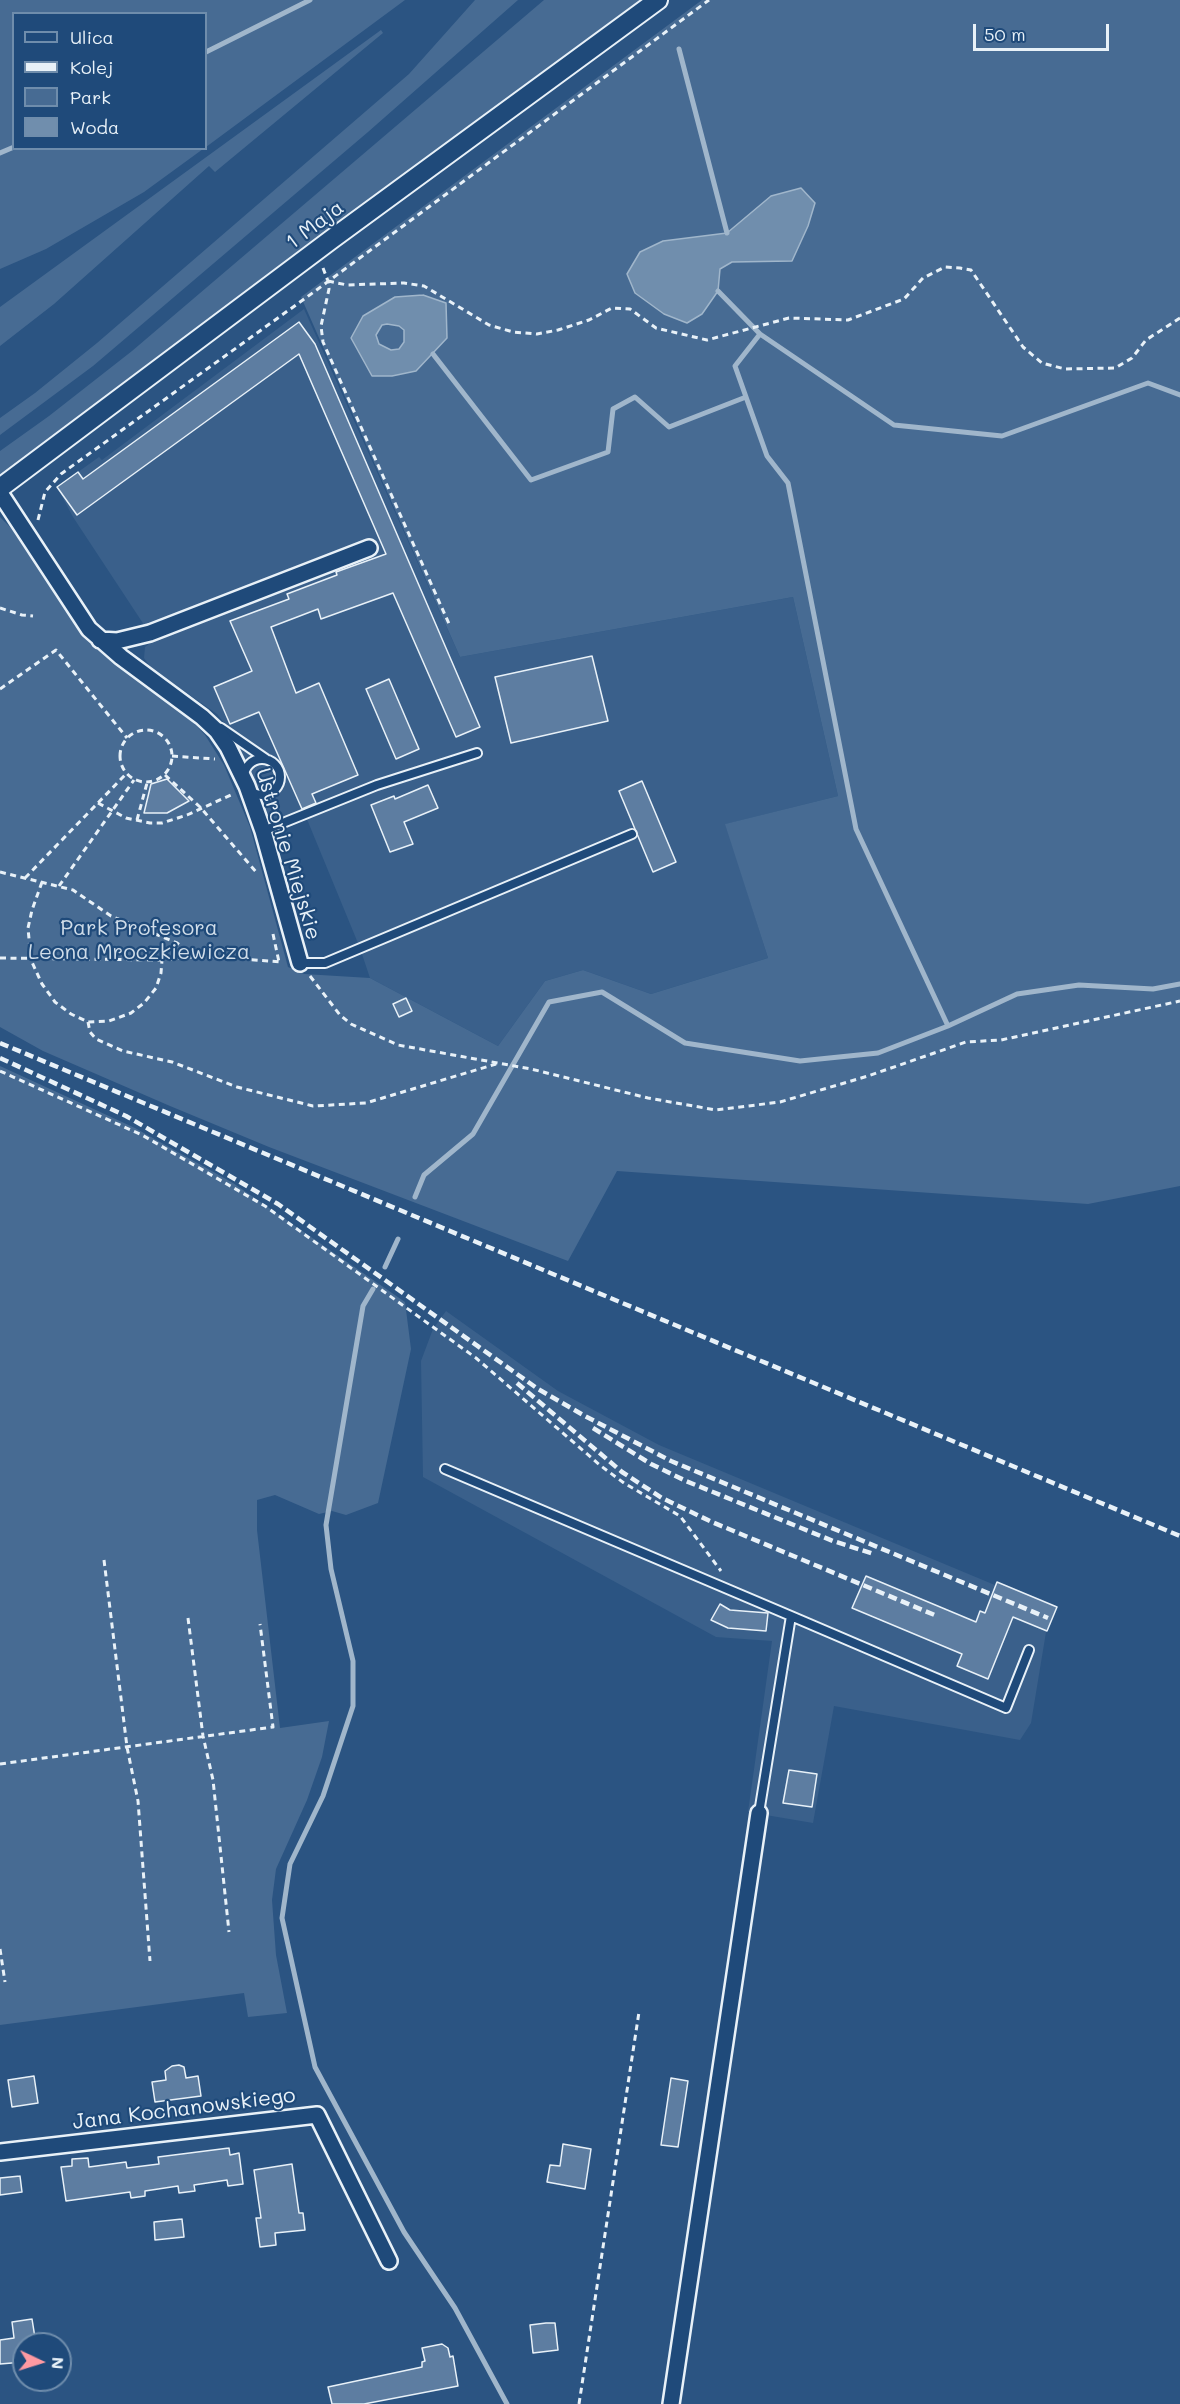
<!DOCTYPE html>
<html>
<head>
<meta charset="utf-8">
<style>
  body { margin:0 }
  #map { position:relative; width:1180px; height:2404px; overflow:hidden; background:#2b5482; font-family:Mali,sans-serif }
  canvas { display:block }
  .legend { position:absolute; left:12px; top:12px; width:195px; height:138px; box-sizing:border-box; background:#1f4a7a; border:2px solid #6f8dac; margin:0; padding:8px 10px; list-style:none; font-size:18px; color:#e8f1f8 }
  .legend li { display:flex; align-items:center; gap:12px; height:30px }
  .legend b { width:30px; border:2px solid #6f8dac }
  .north { position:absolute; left:12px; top:2332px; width:60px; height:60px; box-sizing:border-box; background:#1f4a7a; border:2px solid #6f8dac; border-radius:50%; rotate:94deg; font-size:16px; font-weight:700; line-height:24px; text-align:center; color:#e8f1f8 }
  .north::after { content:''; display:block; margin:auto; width:21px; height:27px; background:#ff9aa2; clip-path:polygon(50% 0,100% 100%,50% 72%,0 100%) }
  .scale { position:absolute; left:973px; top:24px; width:136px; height:27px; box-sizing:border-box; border:3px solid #e8f1f8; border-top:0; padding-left:8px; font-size:18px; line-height:21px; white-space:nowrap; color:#e8f1f8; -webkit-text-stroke:4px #1f4a7a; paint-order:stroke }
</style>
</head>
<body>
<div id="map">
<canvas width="1180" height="2404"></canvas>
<ul class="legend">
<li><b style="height:8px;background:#1f4a7a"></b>Ulica</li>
<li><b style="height:8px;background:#e8f1f8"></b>Kolej</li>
<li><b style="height:16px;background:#476b93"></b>Park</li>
<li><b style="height:16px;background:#708ead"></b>Woda</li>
</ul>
<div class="north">N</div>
<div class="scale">50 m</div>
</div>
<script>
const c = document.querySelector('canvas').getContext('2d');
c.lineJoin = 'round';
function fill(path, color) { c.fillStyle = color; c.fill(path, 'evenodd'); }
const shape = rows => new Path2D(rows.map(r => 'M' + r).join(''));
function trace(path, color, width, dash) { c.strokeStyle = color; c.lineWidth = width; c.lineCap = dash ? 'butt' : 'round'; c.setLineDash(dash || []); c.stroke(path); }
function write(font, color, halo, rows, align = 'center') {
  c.font = font + ' Mali,sans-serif'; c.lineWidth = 4.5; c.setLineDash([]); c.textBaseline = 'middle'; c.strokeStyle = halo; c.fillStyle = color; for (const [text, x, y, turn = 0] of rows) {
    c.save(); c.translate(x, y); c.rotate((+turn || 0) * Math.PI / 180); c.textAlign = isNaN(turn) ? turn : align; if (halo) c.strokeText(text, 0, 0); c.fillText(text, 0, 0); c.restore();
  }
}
fill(shape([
  [304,309,460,657,793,597,838,796,726,824,768,958,651,994,583,970,545,981,498,1046,370,978,360,948,304,812,267,825,231,732,217,714,151,668,144,658,145,647,154,640,73,517,57,487,99,457,102,460],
  [446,1311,558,1391,659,1445,1050,1608,1031,1723,1020,1740,834,1706,813,1823,748,1812,772,1641,716,1637,423,1477,421,1361,433,1329]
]), '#3a608b');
fill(shape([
  [0,0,405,0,206,147,206,14,14,14,14,148,203,149,144,192,46,249,0,269],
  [475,0,518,0,368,132,93,366,0,435,0,418,35,393,97,343,409,74],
  [544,0,645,0,0,477,0,451,49,416,132,351],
  [702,0,1180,0,1180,1186,1088,1204,617,1171,568,1261,269,1147,170,1106,43,1051,0,1027,0,517,11,528,84,637,188,717,205,735,224,765,250,827,288,967,304,974,370,978,498,1046,545,981,583,970,651,994,768,958,725,824,838,796,793,597,460,657,301,297],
  [381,30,383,33,215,172,209,166,54,304,0,346,0,307],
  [0,1066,135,1128,233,1183,405,1302,411,1349,378,1503,346,1515,332,1511,319,1514,275,1495,257,1500,257,1530,280,1728,329,1721,322,1757,307,1800,276,1869,272,1900,276,1955,287,2013,248,2017,244,1993,0,2025]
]), '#476b93');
const water = shape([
  [801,188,815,203,808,226,792,261,732,262,720,269,718,291,702,314,687,323,664,314,635,293,627,274,640,252,663,241,727,233,771,196,801,188],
  [423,295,446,303,447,338,416,371,392,376,372,376,351,338,363,316,395,297,423,295],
  [387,324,399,326,404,330,404,342,399,349,391,350,379,344,376,335,382,325,387,324]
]);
fill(water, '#708ead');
trace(water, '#a0b6cb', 1.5);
trace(shape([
  [679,49,727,233],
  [206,52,310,0],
  [0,153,14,147],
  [718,291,760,334,735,366,767,456,788,483,856,829,948,1026],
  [760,334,894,425,1002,436,1148,383,1180,395],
  [433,354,531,480,608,452,613,409,635,397,669,427,746,397],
  [415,1197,424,1175,473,1134,549,1002,602,992,685,1043,800,1061,878,1053,948,1026,1017,994,1079,985,1153,989,1180,984],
  [385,1267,398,1239],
  [373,1289,363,1306,326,1525,331,1569,353,1661,353,1706,323,1796,290,1864,282,1918,315,2067,404,2232,455,2308,507,2404]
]), '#a0b6cb', 5);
const building = shape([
  [299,322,315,344,480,727,456,737,393,593,321,619,318,609,271,627,296,693,319,683,358,775,312,794,316,803,302,809,259,712,230,724,214,687,252,671,230,621,289,599,287,594,337,575,336,572,386,554,299,354,77,515,57,487,78,472,83,479,299,322],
  [592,656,608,721,511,743,495,677,592,656],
  [389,679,419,749,396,759,366,689,389,679],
  [167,779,189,801,167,813,144,813,151,784,167,779],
  [642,781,676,862,653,872,619,791,642,781],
  [428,785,438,808,404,822,413,844,390,852,371,805,394,796,395,799,428,785],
  [406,998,412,1011,399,1017,393,1004,406,998],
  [866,1576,976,1622,980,1611,985,1613,997,1582,1057,1607,1047,1631,1013,1617,988,1679,957,1666,962,1654,852,1608,866,1576],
  [720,1604,730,1610,768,1613,766,1631,728,1628,711,1620,720,1604],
  [789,1770,817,1774,812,1807,783,1803,789,1770],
  [179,2065,184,2067,186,2078,198,2076,201,2096,155,2102,152,2082,166,2080,165,2071,172,2066,179,2065],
  [34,2076,38,2103,12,2107,8,2080,34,2076],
  [671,2078,688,2081,678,2147,661,2145,671,2078],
  [563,2144,591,2149,585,2189,547,2182,550,2165,560,2166,563,2144],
  [229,2148,230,2155,239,2153,243,2184,228,2186,227,2180,194,2185,195,2191,179,2193,178,2186,145,2191,145,2196,131,2198,130,2192,66,2201,61,2167,72,2166,72,2159,88,2158,89,2167,126,2162,127,2168,159,2164,158,2157,229,2148],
  [292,2164,299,2213,303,2213,305,2230,275,2233,276,2245,260,2247,256,2218,261,2218,254,2170,292,2164],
  [20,2176,22,2192,0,2195,0,2178,20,2176],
  [182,2219,184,2237,155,2240,154,2222,182,2219],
  [32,2319,36,2344,24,2344,24,2362,0,2364,0,2340,14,2338,12,2322,32,2319],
  [546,2323,555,2323,558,2350,533,2353,530,2325,546,2323],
  [442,2344,448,2348,450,2357,453,2356,458,2386,364,2404,332,2404,328,2387,422,2367,422,2362,425,2361,422,2348,442,2344]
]);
fill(building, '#5d7da1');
trace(building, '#e8f1f8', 1.5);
const service = shape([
  [221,728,266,759],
  '244 777a18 18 0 1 1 36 0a18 18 0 1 1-36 0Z',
  [263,831,377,785,477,753],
  [300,963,325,963,632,834],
  [445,1469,791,1616],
  [759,1813,791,1616,1006,1708,1029,1650]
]);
const minor = shape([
  [0,493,89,629,121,657,202,717,217,731,228,747,247,786,263,831,300,963],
  [100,640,117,641,150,633,369,548],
  [0,2152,317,2115,389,2261],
  [671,2404,759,1813]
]);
const tertiary = shape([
  [0,488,332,239,658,0]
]);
trace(service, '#e8f1f8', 12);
trace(minor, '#e8f1f8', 20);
trace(tertiary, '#e8f1f8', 22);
trace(shape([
  [323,268,328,281,329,289,321,326,323,342,450,626],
  [328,281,347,285,404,283,424,286,489,325,513,332,537,334,558,330,589,320,612,308,630,309,656,328,707,340,789,318,848,320,904,299,923,278,945,267,960,268,971,270,1023,347,1042,363,1065,369,1115,368,1132,358,1146,340,1180,318],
  [38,520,45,492,61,474,307,297,709,0],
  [0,608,22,615,33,616],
  [0,689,56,650,127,738],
  '120 756a26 26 0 1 1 52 0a26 26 0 1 1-52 0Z',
  [172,756,215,759],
  [165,775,200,807,257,873],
  [98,803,126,818,150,823,162,823,187,815,233,794],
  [137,820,147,783],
  [0,872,73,890,111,916,177,943,186,950,189,957],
  [25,878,126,774],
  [42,882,32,910,28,928,31,960,42,984,55,1002,71,1014,88,1022,109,1021,131,1013,144,1003,156,988,161,973,162,960],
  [59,886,134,780],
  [273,934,279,962],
  [0,958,162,960,201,956,283,962],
  [310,976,340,1015,351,1024,398,1045,531,1069,648,1098,716,1110,780,1102,868,1076,966,1042,1001,1040,1180,1001],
  [88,1022,90,1032,96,1039,123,1051,172,1062,237,1087,313,1106,366,1103,496,1064],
  [0,1071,142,1135,265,1206,476,1358,601,1466,624,1483,680,1516,721,1571],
  [104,1560,127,1747,138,1801,150,1961],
  [188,1618,203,1736,213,1780,229,1932],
  [0,1764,273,1727,260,1624],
  [0,1949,5,1982],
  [579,2404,639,2012]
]), '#e8f1f8', 3, [6, 4.5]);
trace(service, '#1f4a7a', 8);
trace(minor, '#1f4a7a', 15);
trace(tertiary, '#1f4a7a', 18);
trace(shape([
  [0,1043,1180,1536],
  [0,1058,126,1116,278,1204,538,1389,585,1416,671,1461,1048,1618],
  [517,1383,622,1472,662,1498,712,1522,937,1616],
  [593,1428,651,1464,686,1481,833,1541,874,1554]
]), '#e8f1f8', 4.5, [9, 4.5]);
write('21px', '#e8f1f8', '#1f4a7a', [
  ["1 Maja",315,225,-37],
  ["Ustronie Miejskie",288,854,73],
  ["Jana Kochanowskiego",184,2109,-7]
]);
write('21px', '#d0dde9', '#1f4a7a', [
  ["Park Profesora",139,929],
  ["Leona Mroczkiewicza",139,953]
]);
</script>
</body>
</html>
